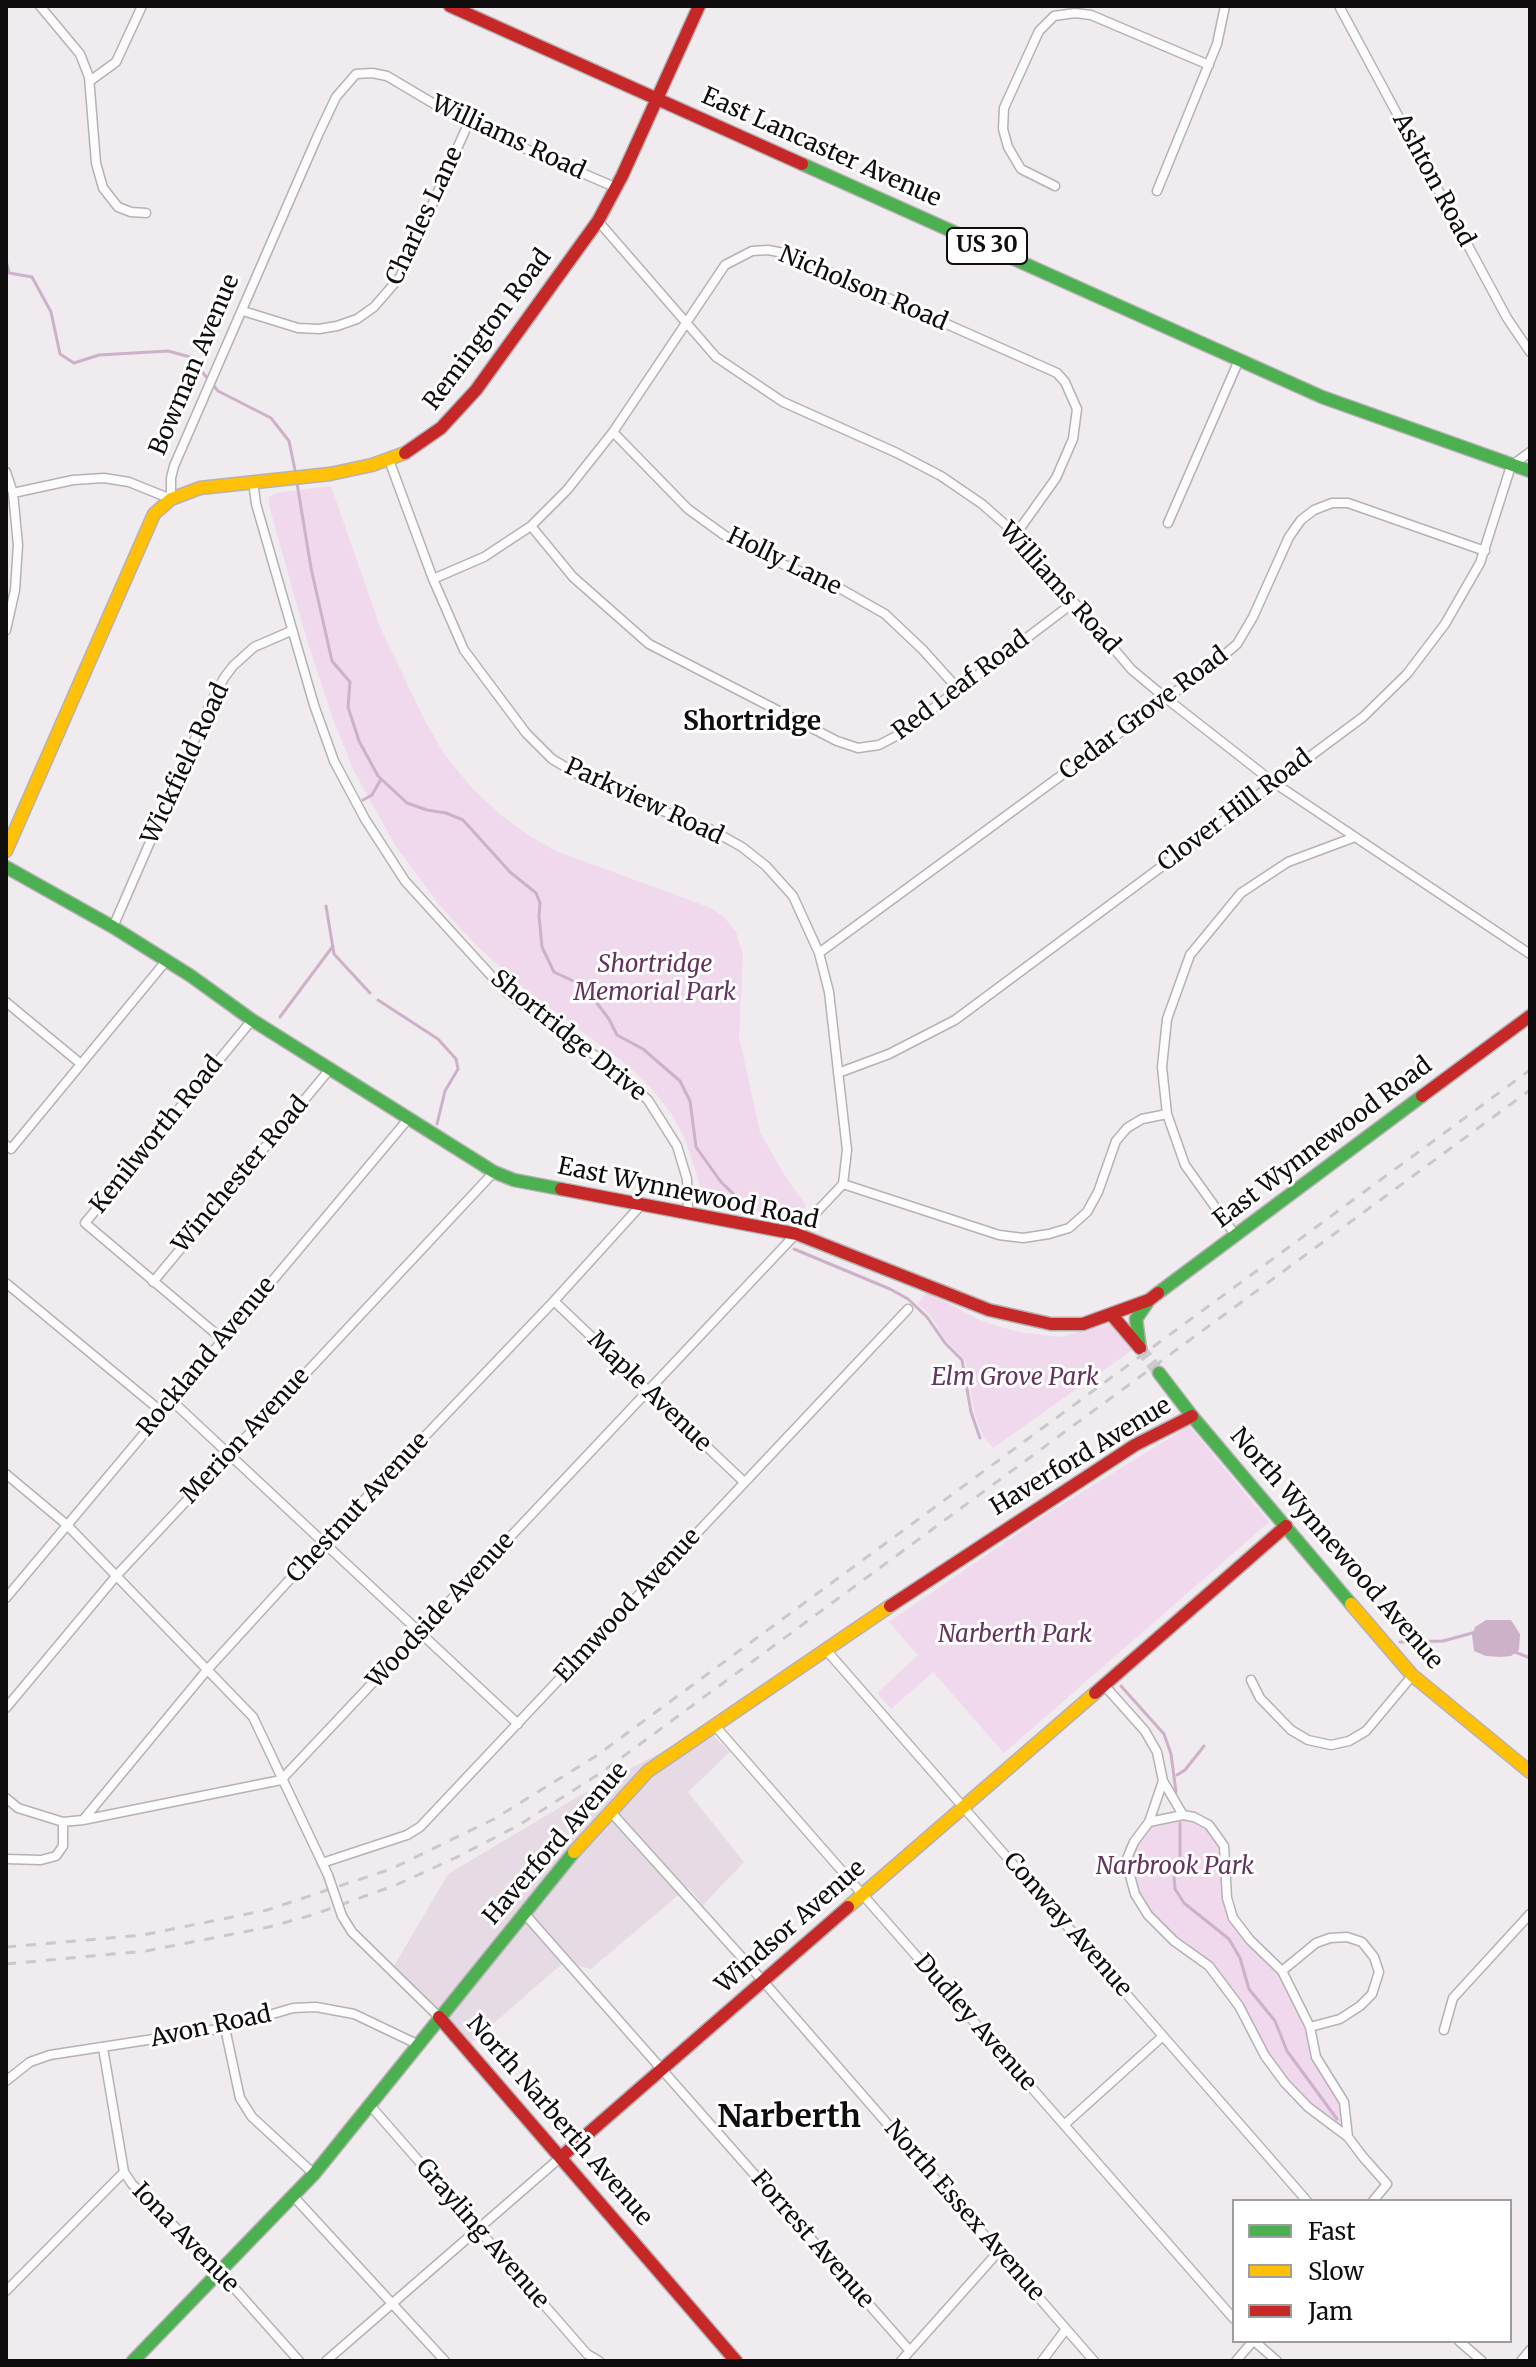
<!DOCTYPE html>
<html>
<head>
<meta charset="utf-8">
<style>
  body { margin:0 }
  #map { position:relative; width:1536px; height:2367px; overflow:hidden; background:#f0ebef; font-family:Merriweather,serif }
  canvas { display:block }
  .frame { position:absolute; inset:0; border:8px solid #100d0f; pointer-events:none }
  .legend { position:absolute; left:1232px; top:2199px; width:280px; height:144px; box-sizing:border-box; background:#fff; border:2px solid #9f9e9f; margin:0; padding:10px 14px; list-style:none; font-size:24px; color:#100d0f }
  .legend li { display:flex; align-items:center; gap:16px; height:40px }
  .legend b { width:40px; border:2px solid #9f9e9f }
</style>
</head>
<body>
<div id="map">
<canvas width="1536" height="2367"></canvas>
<div class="frame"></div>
<ul class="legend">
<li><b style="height:10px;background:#4caf50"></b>Fast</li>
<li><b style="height:10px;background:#ffc107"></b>Slow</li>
<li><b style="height:10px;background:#c62828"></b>Jam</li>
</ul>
</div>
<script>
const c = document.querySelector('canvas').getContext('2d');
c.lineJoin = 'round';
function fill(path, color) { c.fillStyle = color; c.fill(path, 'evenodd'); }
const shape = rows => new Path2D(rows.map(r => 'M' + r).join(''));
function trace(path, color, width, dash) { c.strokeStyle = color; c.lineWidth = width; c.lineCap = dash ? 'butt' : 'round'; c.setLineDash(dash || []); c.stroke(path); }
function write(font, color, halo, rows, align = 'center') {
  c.font = font + ' Merriweather,serif'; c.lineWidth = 6; c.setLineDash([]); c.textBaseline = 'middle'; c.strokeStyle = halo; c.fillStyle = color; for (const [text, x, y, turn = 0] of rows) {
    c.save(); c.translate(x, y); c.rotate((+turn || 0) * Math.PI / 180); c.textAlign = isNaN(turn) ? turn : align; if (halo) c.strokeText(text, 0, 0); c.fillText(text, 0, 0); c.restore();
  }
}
fill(shape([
  [706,1728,730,1752,688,1792,744,1862,703,1905,688,1887,591,1969,564,1962,470,2044,394,1966,448,1874,579,1796]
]), '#e6dbe4');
fill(shape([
  [331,486,380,627,424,719,444,754,472,788,502,816,528,835,556,851,711,908,723,916,736,932,743,955,739,1037,760,1132,785,1176,806,1206,798,1214,790,1214,787,1218,705,1200,685,1139,671,1113,653,1090,626,1064,527,991,478,947,440,906,395,845,354,771,333,719,303,627,269,505,269,497,276,493],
  [926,1292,982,1321,1018,1332,1060,1337,1114,1323,1135,1348,993,1448,983,1436,975,1415,965,1360,944,1338,930,1315,918,1304],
  [1189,1426,1269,1522,1004,1753,933,1672,891,1709,877,1693,918,1655,889,1622,1039,1519],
  [1183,1815,1209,1825,1224,1846,1233,1918,1282,1971,1310,2027,1316,2057,1344,2102,1348,2137,1285,2083,1239,2006,1209,1966,1148,1915,1126,1861,1149,1822]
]), '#f0d9ec');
fill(shape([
  [1486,1620,1511,1620,1520,1634,1519,1650,1511,1656,1501,1657,1486,1656,1474,1651,1472,1635,1475,1627]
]), '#ccb1c8');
trace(shape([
  [6,260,9,273,32,277,51,312,60,354,74,363,99,355,168,351,190,357,208,379],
  [213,385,218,391,271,418,289,441,296,475],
  [297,483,311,568,332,661,350,682,348,707,359,741,378,776,407,803,427,810,446,813,463,820,510,872,536,893,540,903,539,916,542,947,554,972,584,986,609,1019,617,1035,643,1049,680,1081,690,1101,696,1147,721,1182,749,1209],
  [363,800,372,795,381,779],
  [326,906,334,954,370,993],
  [378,1000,438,1039,456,1059,458,1069,445,1091,437,1124],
  [280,1017,333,946],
  [794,1249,890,1289,908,1299,927,1317,945,1343,962,1360,971,1412,980,1438],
  [1400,1642,1443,1641,1476,1632],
  [1515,1652,1530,1658],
  [1121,1686,1164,1734,1171,1754,1176,1792],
  [1177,1775,1185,1770,1204,1746],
  [1180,1823,1180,1863,1174,1876,1175,1889,1184,1903,1229,1939,1240,1958,1249,1989,1275,2021,1287,2051,1337,2119]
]), '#ccb1c8', 3);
trace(shape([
  [1140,1348,1159,1373]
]), '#cecacd', 12, [12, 6]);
const street = shape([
  [40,6,80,54,89,77,96,163,103,188,118,207,131,212,146,213],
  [1339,6,1507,318,1530,352],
  [90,81,116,62,142,6],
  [1055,186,1021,169,1008,147,1003,129,1004,108,1039,31,1054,16,1075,13,1091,15,1209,65],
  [1157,191,1217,44,1225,6],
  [598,221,716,357,783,402,897,453,941,476,982,504,1016,534,1132,670,1167,699,1273,782,1530,954],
  [243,311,298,328,319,329,337,326,357,319,374,307,400,277,468,124],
  [613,432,688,509,724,535,764,556,841,589,885,614,923,650,958,689],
  [6,472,13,493,18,545,15,590,6,630],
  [253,481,256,504,314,705,334,761,365,819,405,881,506,992,553,1028,599,1058,648,1100,677,1146,687,1179,688,1212],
  [13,493,73,480,104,478,129,482,171,499,171,478,174,466,318,135,336,97,356,74,372,73,387,76,468,124,617,188],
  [1168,523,1239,360],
  [531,526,573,577,649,644,837,741,858,748,879,745,898,735,1073,603],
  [433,579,484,557,531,526,567,490,613,432,725,265,752,251,768,250,789,254,1057,373,1065,382,1077,409,1073,439,1056,478,1016,534],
  [113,927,211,702,224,678,233,666,254,647,291,631],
  [819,953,1216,662,1237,644,1253,617,1289,537,1301,520,1314,510,1332,503,1348,503,1485,551],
  [6,1002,81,1064],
  [838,1073,889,1054,955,1020,1363,717,1407,674,1445,624,1480,563,1511,466,1530,452],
  [6,1145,11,1149,166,961],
  [843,1184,999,1235,1023,1238,1049,1234,1069,1228,1087,1212,1098,1192,1116,1141,1127,1128,1142,1119,1167,1114],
  [1236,1236,1185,1165,1167,1114,1162,1067,1167,1019,1190,955,1241,893,1288,862,1355,837],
  [153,1282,330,1069],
  [6,1283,162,1412],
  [554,1301,744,1482],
  [222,1339,85,1223,252,1020],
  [171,1400,518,1724],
  [6,1474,67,1525,253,1717,328,1875],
  [6,1598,409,1118],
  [827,1651,1307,2201],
  [1251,1680,1260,1698,1291,1730,1308,1740,1331,1745,1349,1741,1366,1731,1412,1676],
  [1104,1685,1145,1731,1157,1752,1163,1781,1183,1815],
  [6,1708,117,1575,494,1172],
  [716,1727,1234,2319],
  [1163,1781,1149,1822,1134,1842,1126,1861,1135,1894,1148,1915,1174,1941,1209,1966,1239,2006,1265,2056,1285,2083,1308,2107,1348,2137,1363,2157,1387,2184,1373,2201],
  [6,1798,18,1808,63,1822,83,1820,281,1780,843,1184,847,1150,829,992,819,953,793,896,766,866,742,847,708,828,623,796,589,781,552,759,526,733,464,650,433,579,389,460],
  [610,1811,763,1981,1094,2361],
  [83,1820,207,1670,323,1543,554,1301,642,1204],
  [1149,1822,1183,1815,1194,1817,1209,1825,1224,1846,1227,1898,1233,1918,1250,1940,1282,1971,1310,2027,1316,2057,1344,2102,1348,2137],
  [6,1859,41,1860,56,1856,63,1846,63,1822],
  [322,1863,407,1835,420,1827,908,1309],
  [524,1913,910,2351],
  [342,1916,352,1932,439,2017],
  [1282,1971,1316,1943,1330,1938,1347,1937,1362,1942,1374,1957,1379,1972,1372,1994,1360,2006,1340,2019,1310,2027],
  [225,2028,240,2098,252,2117,314,2174],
  [1444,2030,1453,1998,1530,1914],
  [103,2048,124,2172,132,2184,220,2272,299,2361],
  [6,2081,30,2062,50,2055,225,2028,293,2008,316,2007,354,2014,417,2044],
  [369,2104,587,2354,599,2361],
  [1064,2125,1163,2036],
  [294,2197,445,2361],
  [6,2291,124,2172],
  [1254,2341,1277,2361],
  [1459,2341,1482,2361],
  [326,2361,561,2157],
  [901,2361,999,2251],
  [1042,2361,1066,2329],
  [1236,2361,1253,2341],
  [1521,2361,1530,2350]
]);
const fast = shape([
  [802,164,1322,397,1530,471],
  [6,867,113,927,191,976,252,1020,494,1172,514,1180,561,1189],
  [1158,1293,1422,1096],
  [1140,1348,1136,1319,1149,1300],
  [1159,1373,1192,1416,1351,1604],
  [133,2361,314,2174,574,1852]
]);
const slow = shape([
  [6,851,154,514,171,499,200,488,330,474,372,465,405,453],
  [1351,1604,1412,1675,1530,1772],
  [574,1852,648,1771,890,1606],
  [848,1907,1095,1693]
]);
const jam = shape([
  [450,6,802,164],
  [405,453,441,428,476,390,598,221,622,176,699,6],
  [1422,1096,1530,1016],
  [561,1189,797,1234,989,1310,1051,1324,1083,1324,1149,1300,1158,1293],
  [1111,1314,1140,1348],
  [890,1606,1135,1445,1192,1416],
  [1095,1693,1286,1526],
  [439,2017,736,2361],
  [561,2157,848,1907]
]);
trace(street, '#b5b1b4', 11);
trace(fast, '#b5b1b4', 15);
trace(slow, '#b5b1b4', 15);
trace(jam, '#b5b1b4', 15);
trace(street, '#fdfcfd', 8);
trace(fast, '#4caf50', 12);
trace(slow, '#ffc107', 12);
trace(jam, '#c62828', 12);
trace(shape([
  [6,1947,143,1935,267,1910,391,1869,494,1819,596,1756,1530,1070],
  [6,1964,146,1951,269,1927,312,1915,396,1885,455,1858,519,1825,602,1772,1530,1090]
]), '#cac9ca', 3, [10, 10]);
const streetBridge = shape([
  [328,1875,342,1916]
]);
trace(streetBridge, '#b5b1b4', 11, []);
trace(streetBridge, '#fdfcfd', 8);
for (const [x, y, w] of [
  [987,246,80]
]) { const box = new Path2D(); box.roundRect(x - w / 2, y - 18, w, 36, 6); c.fillStyle = '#fff'; c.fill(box); trace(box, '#100d0f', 2); }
write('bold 22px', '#100d0f', null, [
  ["US 30",987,246]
]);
write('24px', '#100d0f', '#fff', [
  ["Williams Road",508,138,25],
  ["East Lancaster Avenue",821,148,24],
  ["Ashton Road",1433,180,62],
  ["Charles Lane",425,216,-65],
  ["Nicholson Road",863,289,23],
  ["Remington Road",488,330,-53],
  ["Bowman Avenue",195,365,-67],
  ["Holly Lane",784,562,26],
  ["Williams Road",1059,588,48],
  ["Red Leaf Road",961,686,-37],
  ["Cedar Grove Road",1144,714,-37],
  ["Wickfield Road",186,764,-65],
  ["Parkview Road",644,802,25],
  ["Clover Hill Road",1235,811,-37],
  ["Shortridge Drive",568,1036,39],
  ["Kenilworth Road",157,1135,-51],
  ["East Wynnewood Road",1323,1143,-37],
  ["Winchester Road",241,1175,-50],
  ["East Wynnewood Road",688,1194,12],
  ["Rockland Avenue",207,1357,-50],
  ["Maple Avenue",649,1392,44],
  ["Merion Avenue",246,1436,-47],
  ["Haverford Avenue",1081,1457,-31],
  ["Chestnut Avenue",358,1508,-47],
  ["North Wynnewood Avenue",1336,1549,49],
  ["Elmwood Avenue",628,1606,-47],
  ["Woodside Avenue",441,1611,-47],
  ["Haverford Avenue",556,1844,-49],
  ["Conway Avenue",1067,1925,49],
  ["Windsor Avenue",791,1927,-41],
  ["Dudley Avenue",975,2023,49],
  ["Avon Road",211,2027,-12],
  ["North Narberth Avenue",559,2121,49],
  ["North Essex Avenue",964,2211,49],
  ["Grayling Avenue",482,2234,49],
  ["Iona Avenue",185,2238,46],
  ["Forrest Avenue",812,2240,49]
]);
write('italic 24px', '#64345d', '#fff', [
  ["Shortridge",655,965],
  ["Memorial Park",655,993],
  ["Elm Grove Park",1015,1378],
  ["Narberth Park",1015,1635],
  ["Narbrook Park",1175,1867]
]);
write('bold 26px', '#100d0f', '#fff', [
  ["Shortridge",752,723]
]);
write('bold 32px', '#100d0f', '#fff', [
  ["Narberth",789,2118]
]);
</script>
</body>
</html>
